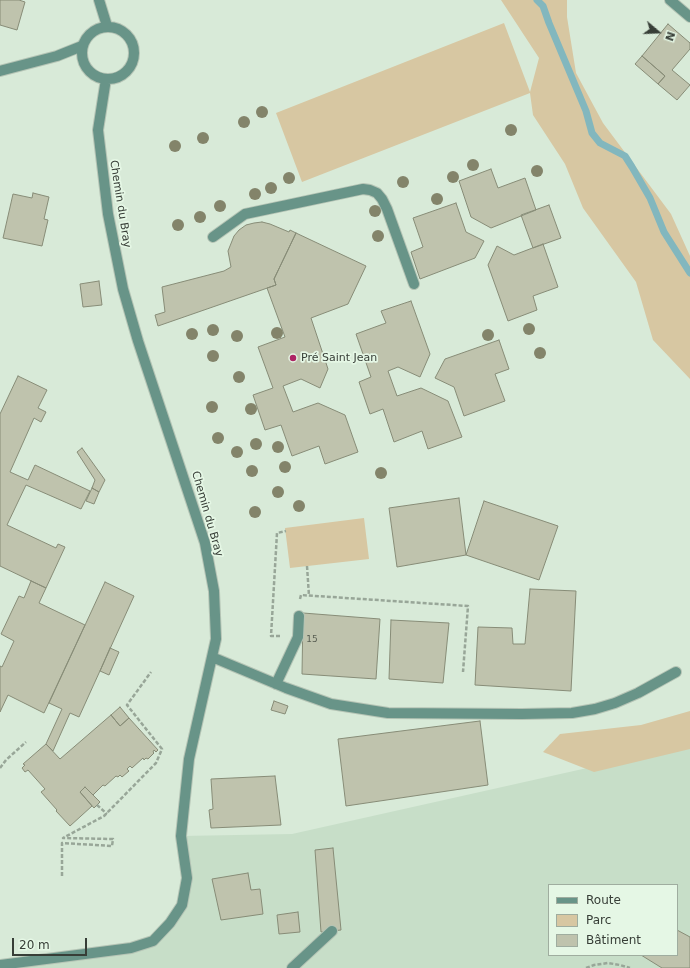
<!DOCTYPE html>
<html>
<head>
<meta charset="utf-8">
<style>
  body { margin:0 }
  #map { position:relative; width:690px; height:968px; overflow:hidden; background:#d8ead8; font-family:"DejaVu Sans",sans-serif }
  canvas { display:block }
  .legend { position:absolute; left:548px; top:884px; width:130px; height:72px; box-sizing:border-box; background:#e5f7e5; border:1px solid #9fad9f; margin:0; padding:5px 7px; list-style:none; font-size:12px; color:#373e37 }
  .legend li { display:flex; align-items:center; gap:8px; height:20px }
  .legend b { width:20px; border:1px solid #9fad9f }
  .north { position:absolute; left:638px; top:12px; width:40px; height:40px; -webkit-text-stroke:3px #e5f7e5; paint-order:stroke; rotate:109deg; font-size:11px; font-weight:700; line-height:16px; text-align:center; color:#373e37 }
  .north::after { content:''; display:block; margin:auto; width:14px; height:18px; background:#373e37; clip-path:polygon(50% 0,100% 100%,50% 72%,0 100%) }
  .scale { position:absolute; left:12px; top:938px; width:75px; height:18px; box-sizing:border-box; border:2px solid #373e37; border-top:0; padding-left:5px; font-size:12px; line-height:14px; white-space:nowrap; color:#373e37; -webkit-text-stroke:3px #e5f7e5; paint-order:stroke }
</style>
</head>
<body>
<div id="map">
<canvas width="690" height="968"></canvas>
<ul class="legend">
<li><b style="height:5px;background:#689488"></b>Route</li>
<li><b style="height:11px;background:#d7c7a2"></b>Parc</li>
<li><b style="height:11px;background:#bfc3ad"></b>Bâtiment</li>
</ul>
<div class="north">N</div>
<div class="scale">20 m</div>
</div>
<script>
const c = document.querySelector('canvas').getContext('2d');
c.lineJoin = 'round';
function fill(path, color) { c.fillStyle = color; c.fill(path, 'evenodd'); }
const shape = rows => new Path2D(rows.map(r => 'M' + r).join(''));
function trace(path, color, width, dash) { c.strokeStyle = color; c.lineWidth = width; c.lineCap = dash ? 'butt' : 'round'; c.setLineDash(dash || []); c.stroke(path); }
function write(font, color, halo, rows, align = 'center') {
  c.font = font + ' "DejaVu Sans",sans-serif'; c.lineWidth = 3.5; c.setLineDash([]); c.textBaseline = 'middle'; c.strokeStyle = halo; c.fillStyle = color; for (const [text, x, y, turn = 0] of rows) {
    c.save(); c.translate(x, y); c.rotate((+turn || 0) * Math.PI / 180); c.textAlign = isNaN(turn) ? turn : align; if (halo) c.strokeText(text, 0, 0); c.fillText(text, 0, 0); c.restore();
  }
}
fill(shape([
  [690,745,690,968,13,968,153,941,182,905,187,878,181,836,292,834],
  [549,885,677,885,677,955,549,955]
]), '#c7dec8');
fill(shape([
  [501,0,567,0,567,17,576,73,603,123,671,214,690,256,690,379,653,340,636,282,583,208,565,164,533,115,530,93,302,182,276,113,504,23,530,92,539,58],
  [364,518,369,559,290,568,285,528],
  [690,711,690,749,594,772,543,752,560,734,641,725]
]), '#d7c7a2');
trace(shape([
  [537,0,543,6,549,23,586,111,592,133,600,143,625,156,632,167,650,198,664,232,690,273]
]), '#82b7be', 7);
const building = shape([
  [0,0,19,0,25,2,17,30,0,25,0,0],
  [668,24,690,43,690,49,672,70,690,85,677,100,658,84,665,76,642,56,668,24],
  [642,56,665,76,658,84,635,64,642,56],
  [491,169,498,188,525,178,536,210,491,228,471,217,459,181,491,169],
  [33,193,49,197,44,219,48,220,42,246,3,238,13,194,32,198,33,193],
  [456,203,466,232,484,241,475,258,420,279,411,252,423,247,413,218,456,203],
  [549,205,561,238,533,248,521,215,549,205],
  [262,222,270,224,289,232,290,230,296,233,274,279,276,285,158,326,155,315,165,312,162,287,224,271,231,267,228,251,234,236,239,230,246,225,254,223,262,222],
  [296,233,366,266,348,304,311,318,328,369,320,388,301,379,283,386,293,412,318,403,345,415,358,452,325,464,319,446,292,456,281,425,265,430,253,395,273,388,258,347,285,337,267,288,276,285,274,279,296,233],
  [543,244,558,287,533,296,537,310,508,321,488,265,497,246,514,255,543,244],
  [99,281,102,305,83,307,80,284,99,281],
  [411,301,430,354,420,377,398,367,388,371,397,396,421,388,448,401,462,437,428,449,422,431,394,442,383,409,370,414,359,382,371,377,356,334,386,323,381,311,411,301],
  [499,340,509,369,495,374,505,401,464,416,454,387,435,378,445,359,499,340],
  [18,376,47,390,38,408,46,412,41,422,34,418,10,472,28,480,35,465,90,491,81,509,26,485,7,525,56,548,58,544,65,547,46,588,0,566,0,414,18,376],
  [82,448,105,480,99,492,92,488,95,480,77,452,82,448],
  [92,488,99,492,94,504,86,501,92,488],
  [459,498,466,555,397,567,389,508,459,498],
  [484,501,558,526,539,580,466,555,484,501],
  [31,581,46,588,39,603,85,625,44,713,8,695,0,712,0,666,2,667,14,641,1,634,19,596,24,598,31,581],
  [105,582,134,596,79,717,70,713,53,751,46,744,62,709,49,703,105,582],
  [530,589,576,591,571,691,475,685,478,627,512,628,513,644,525,644,530,589],
  [303,613,380,619,376,679,302,674,303,613],
  [391,620,449,623,443,683,389,679,391,620],
  [110,648,119,652,109,675,100,671,110,648],
  [274,701,288,706,285,714,271,710,274,701],
  [120,707,129,718,120,726,111,715,120,707],
  [111,715,120,726,129,718,158,750,156,752,154,750,153,752,154,753,148,759,146,758,144,760,143,758,132,768,130,766,127,769,129,771,122,777,120,775,118,777,116,776,105,786,103,785,93,795,85,787,80,792,92,806,70,826,56,811,57,810,41,792,45,789,28,770,25,772,22,768,25,765,23,764,46,744,60,759,111,715],
  [480,721,488,785,346,806,338,739,480,721],
  [275,776,281,825,211,828,209,810,213,809,211,779,275,776],
  [85,787,100,802,94,808,80,792,85,787],
  [333,848,341,930,321,932,315,850,333,848],
  [248,873,251,890,260,889,263,914,221,920,212,879,248,873],
  [298,912,300,932,279,934,277,915,298,912],
  [677,930,690,937,690,968,662,968,641,955,677,955,677,930]
]);
fill(building, '#bfc3ad');
trace(building, '#878c77', 1);
const minor = shape([
  [99,0,107,26],
  [670,0,690,17],
  '82 53a26 26 0 1 1 52 0a26 26 0 1 1-52 0Z',
  [0,71,57,56,82,46],
  [213,237,245,214,363,189,370,190,377,193,382,199,387,209,414,284],
  [212,657,286,688,331,704,388,713,522,714,572,713,595,709,615,703,638,693,676,672],
  [276,684,298,637,299,616],
  [0,965,131,948,153,941,170,923,182,905,187,878,181,836,189,759,216,639,214,591,205,543,138,341,123,289,108,214,98,130,106,79],
  [292,968,332,931]
]);
trace(minor, '#b5c4b5', 12);
trace(shape([
  [307,566,309,596],
  [300,599,301,595,468,606,463,672],
  [280,636,271,636,277,533,286,531],
  [0,768,6,760,26,742],
  [97,805,107,814],
  [62,876,62,843,112,846,113,839,63,838,104,816,156,763,162,749,127,705,151,672],
  [586,968,594,965,608,963,620,965,630,968]
]), '#98a698', 2.5, [4, 2]);
trace(minor, '#689488', 10);
c.fillStyle = '#83846a';
for (const [x, y] of [
  [262,112],
  [244,122],
  [511,130],
  [203,138],
  [175,146],
  [473,165],
  [537,171],
  [453,177],
  [289,178],
  [403,182],
  [271,188],
  [255,194],
  [437,199],
  [220,206],
  [375,211],
  [200,217],
  [178,225],
  [378,236],
  [529,329],
  [213,330],
  [277,333],
  [192,334],
  [488,335],
  [237,336],
  [540,353],
  [213,356],
  [239,377],
  [212,407],
  [251,409],
  [218,438],
  [256,444],
  [278,447],
  [237,452],
  [285,467],
  [252,471],
  [381,473],
  [278,492],
  [299,506],
  [255,512]
]) { c.beginPath(); c.arc(x, y, 6, 0, 2 * Math.PI); c.fill(); }
for (const [x, y, r, color] of [
  [293,358,4,"#ae2464"]
]) { const dot = new Path2D(); dot.arc(x, y, r, 0, 2 * Math.PI); c.fillStyle = color; c.fill(dot); trace(dot, '#e5f7e5', 1.5); }
write('9px', '#595f54', null, [
  ["15",312,640]
]);
write('11px', '#373e37', '#e5f7e5', [
  ["Chemin du Bray",120,204,81],
  ["Chemin du Bray",207,514,74]
]);
write('11px', '#373e37', '#e5f7e5', [
  ["Pré Saint Jean",301,358]
], 'left');
</script>
</body>
</html>
